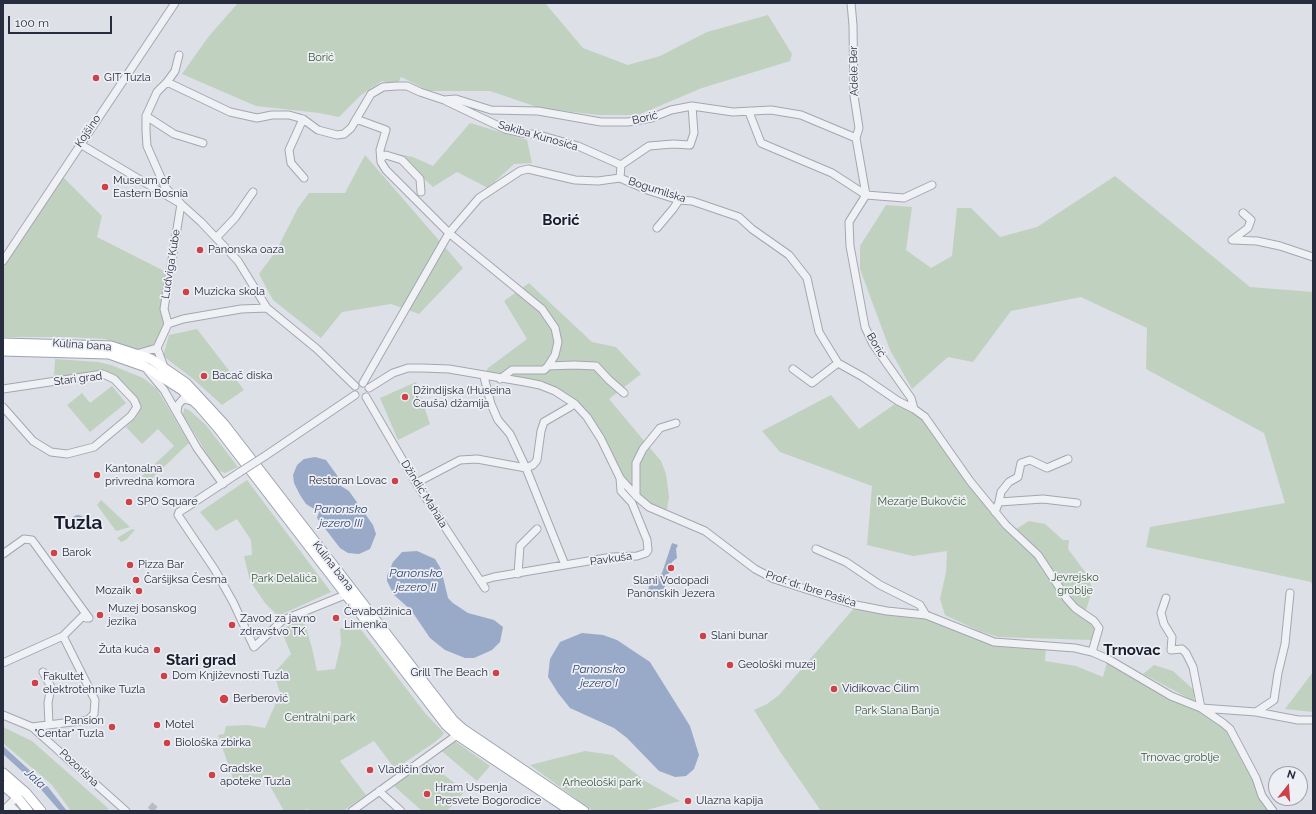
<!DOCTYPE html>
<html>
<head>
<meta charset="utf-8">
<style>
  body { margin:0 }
  #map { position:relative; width:1316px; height:814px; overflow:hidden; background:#dde0e7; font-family:Raleway,sans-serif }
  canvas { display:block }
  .frame { position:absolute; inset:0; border:4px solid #272d3e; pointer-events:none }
  .north { position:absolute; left:1268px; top:766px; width:40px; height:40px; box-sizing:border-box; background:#edeff5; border:1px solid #9ea1ac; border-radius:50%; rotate:17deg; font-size:11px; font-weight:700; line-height:16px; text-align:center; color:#272d3e }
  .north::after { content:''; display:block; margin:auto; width:14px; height:18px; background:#cc4248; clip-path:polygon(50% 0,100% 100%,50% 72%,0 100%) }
  .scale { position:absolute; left:8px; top:16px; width:104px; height:18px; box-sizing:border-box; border:2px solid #272d3e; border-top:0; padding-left:5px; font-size:12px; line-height:14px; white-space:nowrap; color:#272d3e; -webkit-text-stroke:3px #edeff5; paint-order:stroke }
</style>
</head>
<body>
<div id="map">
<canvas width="1316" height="814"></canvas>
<div class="frame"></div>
<div class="north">N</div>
<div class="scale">100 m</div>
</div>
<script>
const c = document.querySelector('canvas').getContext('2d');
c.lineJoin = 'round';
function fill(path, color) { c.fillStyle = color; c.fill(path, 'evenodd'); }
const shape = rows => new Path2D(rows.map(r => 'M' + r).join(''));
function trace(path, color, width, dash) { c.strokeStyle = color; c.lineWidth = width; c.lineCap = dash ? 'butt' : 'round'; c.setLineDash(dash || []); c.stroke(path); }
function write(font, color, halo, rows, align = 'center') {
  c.font = font + ' Raleway,sans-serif'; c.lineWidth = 3.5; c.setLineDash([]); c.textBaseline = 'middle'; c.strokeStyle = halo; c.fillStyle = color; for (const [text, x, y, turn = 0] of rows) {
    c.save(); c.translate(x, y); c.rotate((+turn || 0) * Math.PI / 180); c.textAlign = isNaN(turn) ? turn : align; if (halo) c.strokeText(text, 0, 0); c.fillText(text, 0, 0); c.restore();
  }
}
fill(shape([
  [238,3,545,3,583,48,628,65,660,56,707,32,768,15,792,54,790,61,702,88,638,115,598,115,540,108,490,91,429,91,401,77,397,86,382,81,361,95,339,117,319,113,256,106,182,74,209,36],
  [470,123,527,140,532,163,514,164,488,188,457,172,433,187,397,154,413,157,433,166],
  [365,155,463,268,419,314,391,304,342,312,321,338,273,300,259,274,276,251,298,208,309,193,345,193],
  [60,174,102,216,97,237,170,274,164,309,168,324,157,348,144,353,105,339,67,337,3,337,3,261],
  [1115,176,1250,287,1313,292,1313,587,1311,582,1146,547,1150,527,1285,503,1264,433,1146,369,1147,328,1081,297,1011,311,973,362,948,357,912,389,890,350,860,269,860,246,886,205,912,207,906,250,931,268,952,256,957,208,971,208,1000,237,1037,227],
  [529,283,592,342,616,347,641,374,609,399,661,461,666,474,669,497,666,515,626,488,587,417,555,391,484,377,488,368,527,339,504,301],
  [197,329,244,390,222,405,192,378,163,356,169,335],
  [55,359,98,362,111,365,143,378,157,389,189,443,148,482,142,476,174,446,158,429,142,444,126,427,136,417,141,407,137,399,118,379,102,371,54,378],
  [416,382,430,424,398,440,380,398],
  [112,386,126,403,90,432,67,405,82,393,90,403],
  [831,395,859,429,895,404,925,417,1013,531,1029,521,1045,524,1063,540,1069,540,1068,549,1089,577,1092,590,1085,614,1094,621,1096,633,1091,640,998,637,979,631,945,615,940,599,946,572,947,551,913,556,867,545,872,486,780,452,762,431],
  [184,408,189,410,206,425,238,467,225,473,217,470,188,423,183,415],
  [247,480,331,592,278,616,265,603,250,581,244,556,252,555,251,540,237,519,216,531,200,512],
  [101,500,130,527,116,531,97,505],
  [132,529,135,530,126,540,121,542,117,538],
  [855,607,926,615,994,642,1046,646,1045,661,1076,666,1103,677,1108,659,1223,723,1273,811,821,811,781,753,754,710,767,704,779,695],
  [303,617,312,648,317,671,335,669,341,643,340,629,356,623,425,713,444,733,442,736,435,742,395,769,374,741,340,761,366,795,343,811,310,811,308,809,300,811,284,811,265,777,254,781,251,776,235,784,218,735,224,734,226,726,248,725,265,728,280,693,274,673,291,654,281,630],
  [1154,665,1173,671,1194,690,1194,701,1143,674],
  [1313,672,1313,712,1285,709],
  [3,727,32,741,109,809,101,811,71,811,52,785,3,743],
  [452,739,490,766,477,781,438,748],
  [585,751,613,755,645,781,680,801,643,811,593,811,530,765],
  [426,761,465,791,447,811,422,811,394,786]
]), '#c1d1bf');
fill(shape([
  [315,457,326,460,339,478,336,483,349,491,373,525,376,534,370,549,359,554,348,553,340,548,317,518,319,512,306,504,300,495,294,483,293,475,297,465,304,459],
  '71 522a7 7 0 1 1 14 0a7 7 0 1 1-14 0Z',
  [672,543,678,545,676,549,677,558,672,562,671,571,666,576,664,594,658,599,654,598,648,593,649,585,662,573],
  [417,551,435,559,441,569,448,598,453,603,468,613,494,620,503,627,500,642,492,650,474,658,465,658,445,650,430,638,411,610,394,595,387,581,387,576,393,562,402,552],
  [582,633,603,635,617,640,650,662,690,726,699,755,694,769,686,776,675,777,659,771,627,738,614,728,570,708,558,693,548,677,550,659,560,642],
  [3,746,48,787,67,811,60,811,37,785,3,754]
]), '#98aac7');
trace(shape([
  [150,805,157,811]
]), '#b9bcc5', 7, [7, 3.5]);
const minor = shape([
  [851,3,853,25,854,96,859,128,856,138,866,195,849,222,850,246,865,327,873,344,911,398,914,409,925,417,970,481,1006,525,1038,555,1067,599,1075,608,1094,621,1099,628,1092,652],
  [167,82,175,71,179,55],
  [446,101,505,129,522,133,539,135,578,146,621,165,620,178],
  [749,112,761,143,832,173,866,195,904,198,932,185],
  [146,116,174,134,203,143],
  [303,119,289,150,291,163,304,178],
  [356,119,386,130,380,150,381,162,386,170,449,233,542,309,555,328,558,342,555,355,548,366,544,370,512,370,500,379],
  [80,144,181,204,201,222,238,261,267,308,317,349,355,386],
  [381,158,386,155,402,160,420,179,421,192],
  [621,165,649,146,673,144,690,145,694,133,692,106],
  [1243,213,1251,220,1248,228,1232,240,1257,241,1280,246,1313,257],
  [657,228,673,209,679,200],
  [216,238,235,218,253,192],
  [3,261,175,3],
  [168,324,164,309,181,204,165,187,147,146,146,131,146,116,157,92,167,82,230,112,257,118,272,115,289,115,303,119,318,130,337,135,344,134,351,128,371,94,383,87,397,86,407,86,420,92,444,100,456,99,491,110,538,111,601,122,628,122,651,118,671,110,692,106,733,112,771,110,801,115,856,138],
  [157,348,168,324,183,319,241,309,267,308],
  [157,348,164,367],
  [136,354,157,348],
  [548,366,574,365,596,366,609,380,624,393],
  [793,369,812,383,838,363],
  [148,371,164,390,197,448,223,484],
  [484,377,491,404,498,420,510,434,526,468,565,565],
  [363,383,449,233,479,198,520,171,528,169,575,180,598,181,620,178,650,191,679,200,692,201,739,217,752,229,789,255,807,278,819,332,838,363,863,377,898,401,914,409],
  [369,388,393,373,408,368,422,368,449,369,525,382,540,385,555,391,575,404,587,417,601,439,620,478,636,496,649,507,705,531,755,569,774,579,856,605,887,611,926,615,994,642,1075,648,1092,652,1108,659,1171,696,1201,708,1223,723,1230,729,1256,778,1262,796,1273,811],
  [3,389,103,374,114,379,134,400,137,407,131,416,94,447,67,454,51,452,33,441,3,407],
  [366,397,416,483,485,588],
  [177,412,178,405,183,399,193,401],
  [265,456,355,395],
  [240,472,184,509,179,512,178,515,215,570,233,602,254,647,283,620,345,595],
  [416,483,460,460,477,459,526,468,533,465,537,460,541,431,544,422,575,404],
  [636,496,636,463,643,449,660,428,676,423],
  [999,502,1001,492,1009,482,1018,477,1021,463,1030,460,1047,468,1068,459],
  [995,512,999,502,1043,499,1077,503],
  [816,549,846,562,880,585,920,605,926,615],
  [3,554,24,539,32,540,89,618,86,618,83,616,63,636,3,663],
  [518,574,520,546,537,529],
  [480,581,494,577,612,557,637,556,646,553,648,550,647,540,632,503,621,491,620,478],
  [1166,598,1161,613,1164,624,1172,637,1171,650,1182,649,1186,653,1193,667,1201,708,1256,712,1298,720,1313,720],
  [43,672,51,687,48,703,49,724],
  [1256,712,1274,700,1278,673,1285,644,1290,593],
  [3,715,32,727,126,811],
  [32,727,88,720,94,714,95,700,63,636],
  [379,791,401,811],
  [10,805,16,811],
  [3,811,17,797],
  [352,811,457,735]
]);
const major = shape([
  [3,343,111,346,151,359,186,383,224,424,453,720,463,729,584,811],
  [3,351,109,354,146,367,182,390,199,406,218,428,446,725,457,735,571,811],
  [3,773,26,793,41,811],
  [3,785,17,797,28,811]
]);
trace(minor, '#a3a7b1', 9);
trace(major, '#9da3b3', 11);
trace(minor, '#f0f1f5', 7);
trace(major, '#fff', 9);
const minorBridge = shape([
  [240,472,265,456]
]);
trace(minorBridge, '#a3a7b1', 9, []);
trace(minorBridge, '#f0f1f5', 7);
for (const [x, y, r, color] of [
  [96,78,4,"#cc4248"],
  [105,187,4,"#cc4248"],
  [200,250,4,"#cc4248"],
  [186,292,4,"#cc4248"],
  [204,376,4,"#cc4248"],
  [405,397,4,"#cc4248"],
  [97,475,4,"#cc4248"],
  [395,481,4,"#cc4248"],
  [129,502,4,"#cc4248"],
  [54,553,4,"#cc4248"],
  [130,565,4,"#cc4248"],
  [671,568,4,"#cc4248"],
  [136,580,4,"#cc4248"],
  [139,591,4,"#cc4248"],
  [100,615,4,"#cc4248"],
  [336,618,4,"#cc4248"],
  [232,625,4,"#cc4248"],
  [703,636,4,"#cc4248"],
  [157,650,4,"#cc4248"],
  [730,665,4,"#cc4248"],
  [496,673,4,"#cc4248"],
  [164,676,4,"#cc4248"],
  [35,683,4,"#cc4248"],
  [834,689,4,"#cc4248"],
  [224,699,5,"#cc4248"],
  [157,725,4,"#cc4248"],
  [112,727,4,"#cc4248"],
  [167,743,4,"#cc4248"],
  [370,770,4,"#cc4248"],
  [212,775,4,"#cc4248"],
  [427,794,4,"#cc4248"],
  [688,801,4,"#cc4248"]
]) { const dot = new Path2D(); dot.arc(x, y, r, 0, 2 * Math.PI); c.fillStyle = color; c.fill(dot); trace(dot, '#edeff5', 1.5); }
write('11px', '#375934', '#edeff5', [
  ["Borić",321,58],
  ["Mezarje Bukovčić",922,502],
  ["Jevrejsko",1075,578],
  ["groblje",1075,591],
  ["Park Delalića",284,579],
  ["Park Slana Banja",897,711],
  ["Centralni park",320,718],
  ["Trnovac groblje",1180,758],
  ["Arheološki park",602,783]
]);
write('11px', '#272d3e', '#edeff5', [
  ["Adele Ber",854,71,-91],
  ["Borić",645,118,-13],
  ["Kojšino",88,131,-56],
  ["Sakiba Kunosića",538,136,16],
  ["Bogumilska",657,190,18],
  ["Ludviga Kube",171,264,-81],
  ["Kulina bana",82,345,4],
  ["Borić",876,345,59],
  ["Stari grad",78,379,-7],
  ["Džindić Mahala",424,494,58],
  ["Pavkuša",611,559,-8],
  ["Kulina bana",333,566,52],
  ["Prof. dr. Ibre Pašića",811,589,18],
  ["Pozorišna",79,768,43]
]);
write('11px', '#272d3e', '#edeff5', [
  ["GIT Tuzla",104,78],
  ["Museum of",113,181],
  ["Eastern Bosnia",113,194],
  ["Panonska oaza",208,250],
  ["Muzicka skola",194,292],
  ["Bacač diska",212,376],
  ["Džindijska (Huseina",413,391],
  ["Čauša) džamija",413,404],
  ["Kantonalna",105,469],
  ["privredna komora",105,482],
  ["Restoran Lovac",387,481,"right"],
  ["SPO Square",137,502],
  ["Barok",62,553],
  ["Pizza Bar",138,565],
  ["Čaršijksa Česma",144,580],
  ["Slani Vodopadi",671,581,"center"],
  ["Panonskih Jezera",671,594,"center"],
  ["Mozaik",131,591,"right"],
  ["Muzej bosanskog",108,609],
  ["jezika",108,622],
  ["Ćevabdžinica",344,612],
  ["Limenka",344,625],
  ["Zavod za javno",240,619],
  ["zdravstvo TK",240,632],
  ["Slani bunar",711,636],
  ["Žuta kuća",149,650,"right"],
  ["Geološki muzej",738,665],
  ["Grill The Beach",488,673,"right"],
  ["Dom Književnosti Tuzla",172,676],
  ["Fakultet",43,677],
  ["elektrotehnike Tuzla",43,690],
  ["Vidikovac Ćilim",842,689],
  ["Berberović",233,699],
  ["Pansion",104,721,"right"],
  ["\"Centar\" Tuzla",104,734,"right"],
  ["Motel",165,725],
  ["Biološka zbirka",175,743],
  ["Gradske",220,769],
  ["apoteke Tuzla",220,782],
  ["Vladičin dvor",378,770],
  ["Hram Uspenja",435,788],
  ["Presvete Bogorodice",435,801],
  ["Ulazna kapija",696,801]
], 'left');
write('italic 12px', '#324771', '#edeff5', [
  ["Panonsko",341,509],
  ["jezero III",341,523],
  ["Panonsko",416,573],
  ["jezero II",416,587],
  ["Panonsko",599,669],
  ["jezero I",599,683],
  ["Jala",35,779,43]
]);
write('bold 15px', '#191e2e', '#edeff5', [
  ["Borić",561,220],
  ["Trnovac",1132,650],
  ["Stari grad",201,660]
]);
write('bold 19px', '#191e2e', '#edeff5', [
  ["Tuzla",78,523]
]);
</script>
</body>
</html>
